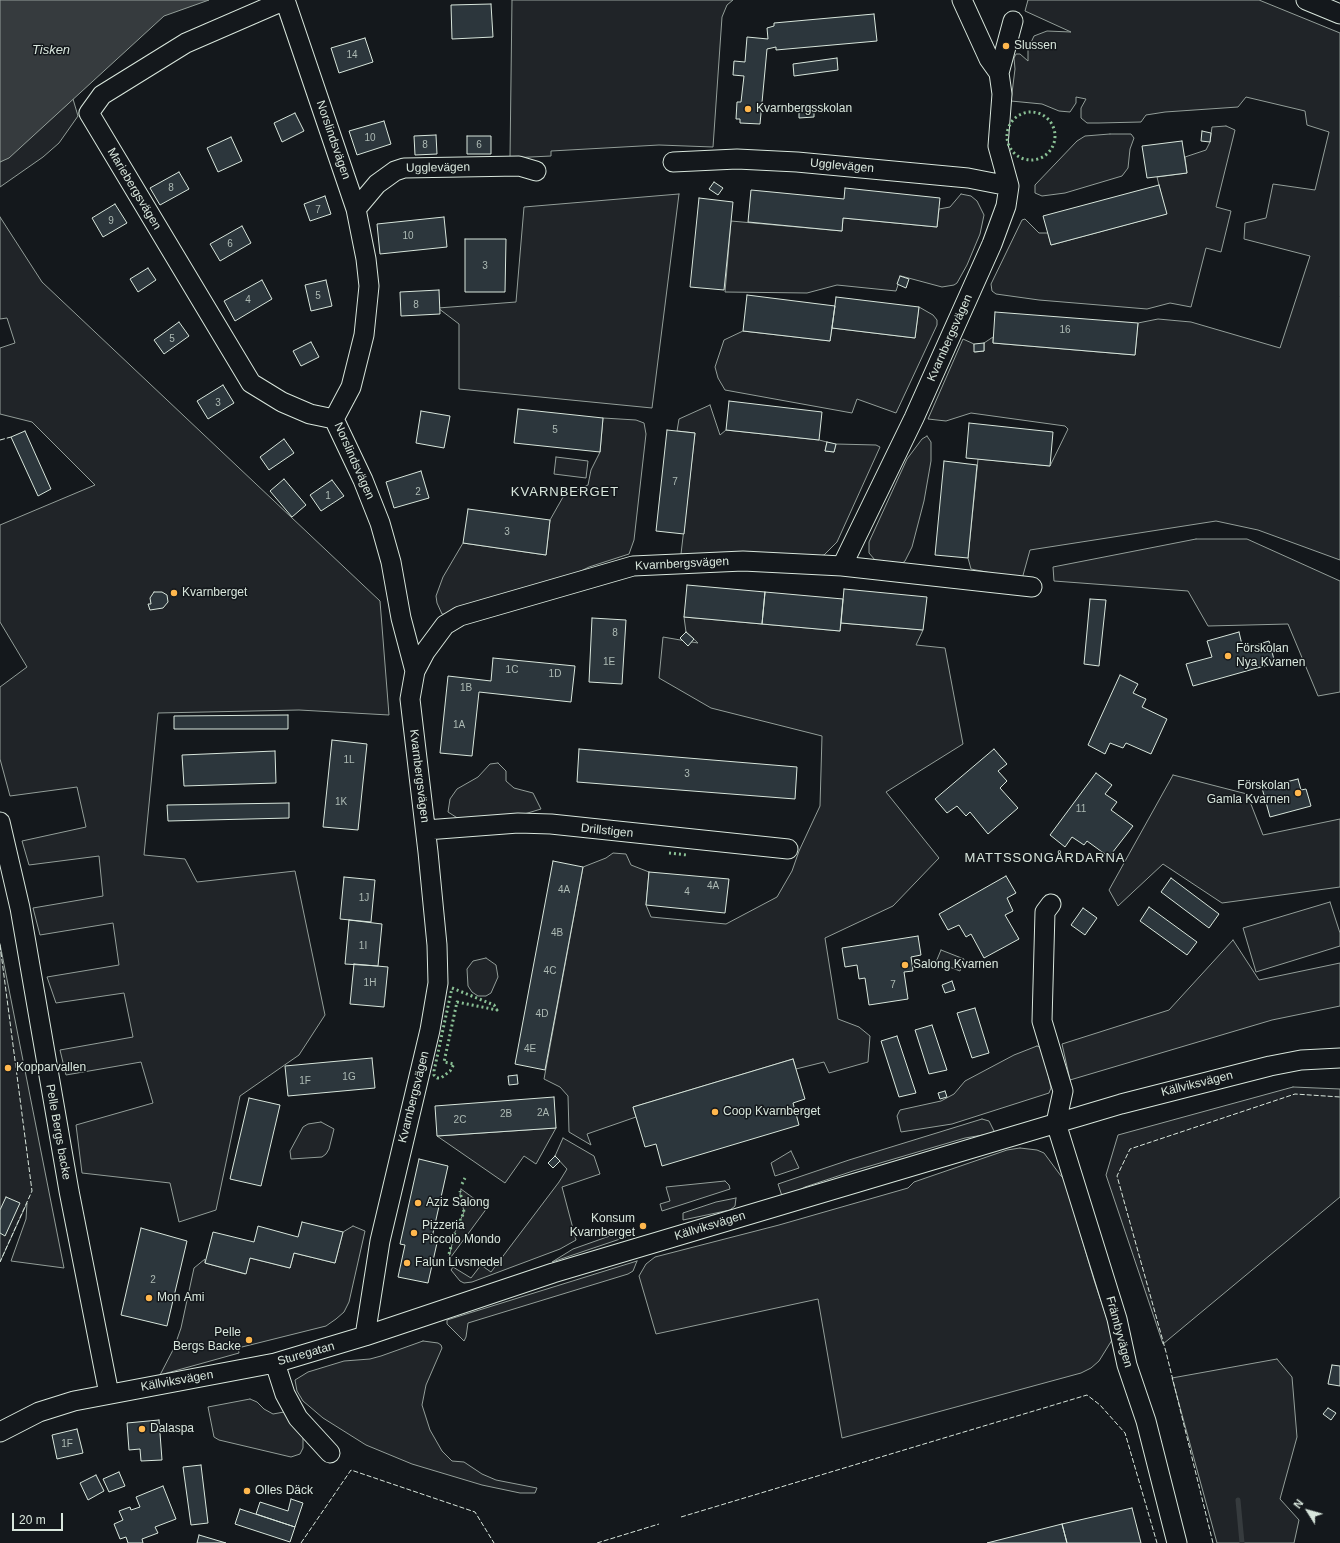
<!DOCTYPE html>
<html>
<head>
<meta charset="utf-8">
<style>
  body { margin:0 }
  #map { position:relative; width:1340px; height:1543px; overflow:hidden; background:#14181c; font-family:Arial,sans-serif }
  canvas { display:block }
  .north { position:absolute; left:1288px; top:1491px; width:40px; height:40px; -webkit-text-stroke:3px #14181c; paint-order:stroke; rotate:307deg; font-size:11px; font-weight:700; line-height:16px; text-align:center; color:#d8e6dc }
  .north::after { content:''; display:block; margin:auto; width:14px; height:18px; background:#d8e6dc; clip-path:polygon(50% 0,100% 100%,50% 72%,0 100%) }
  .scale { position:absolute; left:12px; top:1513px; width:51px; height:18px; box-sizing:border-box; border:2px solid #d8e6dc; border-top:0; padding-left:5px; font-size:12px; line-height:14px; white-space:nowrap; color:#d8e6dc; -webkit-text-stroke:3px #14181c; paint-order:stroke }
</style>
</head>
<body>
<div id="map">
<canvas width="1340" height="1543"></canvas>
<div class="north">N</div>
<div class="scale">20 m</div>
</div>
<script>
const c = document.querySelector('canvas').getContext('2d');
c.lineJoin = 'round';
function fill(path, color) { c.fillStyle = color; c.fill(path, 'evenodd'); }
const shape = rows => new Path2D(rows.map(r => 'M' + r).join(''));
function trace(path, color, width, dash) { c.strokeStyle = color; c.lineWidth = width; c.lineCap = dash ? 'butt' : 'round'; c.setLineDash(dash || []); c.stroke(path); }
function write(font, color, halo, rows, align = 'center') {
  c.font = font + ' Arial,sans-serif'; c.lineWidth = 3; c.setLineDash([]); c.textBaseline = 'middle'; c.strokeStyle = halo; c.fillStyle = color; for (const [text, x, y, turn = 0] of rows) {
    c.save(); c.translate(x, y); c.rotate((+turn || 0) * Math.PI / 180); c.textAlign = isNaN(turn) ? turn : align; if (halo) c.strokeText(text, 0, 0); c.fillText(text, 0, 0); c.restore();
  }
}
const green = shape([
  [512,0,733,0,727,5,722,17,713,147,659,145,551,151,551,156,510,158,512,0],
  [1028,0,1259,0,1340,33,1340,560,1258,530,1216,521,1030,550,1022,579,971,569,968,558,978,459,1050,466,1068,429,1065,426,971,413,946,421,928,419,963,339,974,344,975,352,984,351,984,343,993,337,993,343,1135,355,1138,323,1158,319,1191,322,1280,348,1310,256,1244,239,1245,223,1266,218,1273,184,1315,190,1329,132,1307,125,1305,111,1246,97,1238,107,1165,112,1146,115,1141,122,1099,123,1087,123,1081,118,1081,108,1086,99,1076,97,1076,103,1070,112,1059,111,1042,104,1011,101,1015,69,1014,58,1016,54,1020,54,1028,61,1028,49,1034,36,1047,31,1071,32,1025,11,1028,0],
  [73,99,78,116,59,143,43,157,0,187,0,162,9,157,73,99],
  [1226,126,1235,130,1216,207,1231,211,1221,252,1206,248,1191,307,1170,303,1147,309,1039,300,996,294,992,291,991,284,1022,220,1025,219,1039,233,1048,233,1051,245,1166,214,1157,177,1187,173,1185,157,1206,150,1210,142,1212,127,1226,126],
  [1110,134,1131,134,1134,138,1130,149,1128,168,1122,176,1065,193,1042,196,1035,193,1035,185,1077,141,1085,136,1110,134],
  [679,194,652,408,459,389,459,324,438,308,516,302,524,207,679,194],
  [961,194,971,196,977,201,984,215,980,234,967,265,957,283,954,285,942,287,901,276,896,291,837,285,807,293,725,292,731,221,842,231,843,218,937,227,939,209,950,207,961,194],
  [0,217,42,282,380,601,389,715,299,710,158,713,144,855,185,859,197,882,295,871,325,1015,299,1055,240,1096,216,1210,179,1222,170,1183,82,1173,76,1125,153,1103,141,1062,66,1075,60,1050,133,1037,124,993,56,1003,47,977,119,965,113,923,40,935,33,908,103,896,99,856,29,865,22,841,86,827,77,787,10,796,0,759,0,687,27,667,0,622,0,525,95,485,32,422,0,414,0,348,15,343,7,318,0,319,0,217],
  [919,307,933,315,937,320,937,325,896,413,857,399,852,413,725,390,718,378,715,367,724,340,743,331,830,341,832,328,915,338,919,307],
  [710,405,720,435,726,430,819,440,827,442,825,451,834,452,836,444,876,445,880,447,837,542,824,555,815,557,681,554,695,433,677,431,679,419,710,405],
  [603,418,636,420,644,423,646,434,634,540,629,554,589,567,577,573,449,615,442,614,437,603,436,596,443,577,463,543,546,555,550,520,563,497,588,485,591,470,600,452,603,418],
  [927,436,931,442,931,461,924,501,912,547,905,561,900,565,883,564,875,560,869,553,869,542,907,459,922,439,927,436],
  [556,457,588,461,586,478,554,474,556,457],
  [1196,539,1247,539,1340,581,1340,692,1318,696,1288,624,1208,626,1188,591,1054,581,1053,567,1196,539],
  [684,617,840,631,841,623,923,630,916,645,945,648,963,744,886,792,939,858,893,906,825,938,838,1019,859,1027,870,1036,868,1062,829,1073,824,1062,796,1069,793,1059,633,1107,636,1117,587,1134,591,1145,569,1132,568,1096,560,1087,544,1079,583,867,606,858,613,853,626,854,631,865,649,872,646,905,651,917,726,924,777,897,792,871,799,851,820,806,822,736,711,708,659,678,663,637,698,643,686,632,684,617],
  [498,763,506,771,506,781,514,788,533,793,541,809,521,815,459,819,448,812,450,799,457,789,478,777,490,764,498,763],
  [1173,775,1247,794,1263,835,1340,819,1340,887,1222,903,1163,864,1118,906,1109,890,1173,775],
  [1330,902,1340,933,1340,946,1256,972,1243,928,1330,902],
  [1233,940,1259,980,1340,963,1340,1006,1272,1020,1070,1080,1062,1044,1169,1010,1233,940],
  [0,944,64,1268,11,1261,26,1219,27,1203,0,1262,0,944],
  [941,950,964,959,960,971,936,962,941,950],
  [486,958,496,965,498,977,491,993,486,996,478,996,472,992,468,986,467,969,473,961,486,958],
  [1037,1046,1042,1048,1043,1051,1051,1088,1049,1093,952,1124,901,1132,897,1116,900,1110,941,1101,954,1094,965,1081,1014,1055,1037,1046],
  [1293,1087,1340,1089,1340,1197,1163,1344,1106,1175,1118,1135,1293,1087],
  [982,1119,989,1121,995,1133,965,1138,853,1171,805,1187,783,1199,778,1184,849,1160,982,1119],
  [321,1122,334,1129,329,1149,326,1154,322,1157,291,1159,290,1151,303,1127,308,1124,321,1122],
  [556,1128,536,1164,524,1156,505,1183,437,1136,556,1128],
  [563,1138,594,1156,600,1174,562,1187,576,1240,560,1249,472,1282,464,1283,460,1281,451,1270,453,1267,471,1278,481,1265,491,1272,559,1182,567,1169,555,1156,563,1138],
  [1020,1148,1037,1150,1044,1153,1061,1176,1064,1178,1094,1280,1111,1331,1112,1340,1099,1361,1091,1368,1081,1373,842,1438,818,1299,656,1334,639,1276,646,1264,655,1257,779,1225,908,1188,914,1182,1007,1150,1020,1148],
  [791,1151,799,1168,775,1176,771,1163,791,1151],
  [725,1181,729,1185,730,1189,662,1211,660,1204,670,1201,666,1187,725,1181],
  [461,1189,487,1208,448,1261,455,1232,464,1212,460,1194,461,1189],
  [736,1198,735,1206,730,1210,683,1220,683,1213,716,1202,736,1198],
  [353,1226,365,1231,349,1302,344,1312,336,1319,326,1326,238,1348,239,1353,160,1375,174,1348,181,1328,194,1268,205,1259,205,1263,245,1274,250,1258,290,1268,294,1253,335,1263,343,1232,353,1226],
  [624,1231,626,1237,552,1262,573,1249,624,1231],
  [637,1261,633,1271,628,1274,468,1323,466,1337,464,1341,447,1324,447,1320,637,1261],
  [423,1341,438,1343,441,1345,442,1348,426,1385,422,1405,430,1430,442,1451,452,1461,464,1462,482,1474,496,1480,537,1488,535,1493,520,1493,482,1485,412,1464,366,1445,323,1418,303,1401,297,1391,295,1380,308,1372,344,1361,370,1359,381,1356,423,1341],
  [1277,1359,1292,1377,1297,1437,1280,1499,1299,1520,1294,1543,1217,1543,1172,1378,1277,1359],
  [250,1399,257,1402,264,1409,273,1414,284,1412,303,1438,303,1448,300,1454,291,1457,219,1440,214,1437,208,1407,250,1399]
]);
fill(green, '#202428');
trace(green, '#939e99', 1);
const water = shape([
  [0,0,209,0,164,16,9,158,0,162,0,0]
]);
fill(water, '#363b3e');
trace(water, '#939e99', 1);
trace(shape([
  [1238,1500,1242,1543]
]), '#363b3e', 5);
const building = shape([
  [491,4,493,37,452,39,451,5,491,4],
  [874,14,877,41,776,50,776,47,767,49,760,124,740,123,740,119,736,119,737,102,741,102,744,76,733,75,734,61,745,62,747,37,768,39,767,28,774,26,774,23,874,14],
  [365,38,373,62,339,73,331,48,365,38],
  [837,58,838,70,794,76,793,64,837,58],
  [814,107,814,117,799,118,799,108,814,107],
  [295,113,304,131,282,142,274,123,295,113],
  [384,121,391,144,357,155,349,131,384,121],
  [1202,131,1211,133,1210,142,1201,141,1202,131],
  [436,135,437,154,415,155,414,136,436,135],
  [467,136,491,136,491,154,467,154,467,136],
  [231,137,242,161,218,172,207,148,231,137],
  [1182,141,1187,173,1147,178,1142,146,1182,141],
  [179,172,189,189,160,205,150,188,179,172],
  [714,182,723,188,718,195,709,189,714,182],
  [1159,185,1167,214,1051,245,1043,216,1159,185],
  [845,188,940,198,937,227,843,218,842,231,748,222,751,190,844,199,845,188],
  [325,196,331,214,310,221,304,204,325,196],
  [699,198,733,202,724,290,690,287,699,198],
  [115,204,127,223,103,237,92,218,115,204],
  [444,217,447,247,380,254,377,224,444,217],
  [242,226,251,243,220,261,210,244,242,226],
  [465,239,506,239,505,292,465,292,465,239],
  [148,268,156,280,138,292,130,279,148,268],
  [900,276,909,279,906,288,897,284,900,276],
  [262,280,272,299,235,321,224,301,262,280],
  [326,280,332,306,311,311,305,285,326,280],
  [439,290,440,314,401,316,400,292,439,290],
  [747,295,835,306,830,341,743,331,747,295],
  [836,297,919,307,915,338,832,328,836,297],
  [995,312,1138,323,1135,355,993,343,995,312],
  [179,322,189,336,164,354,154,340,179,322],
  [311,342,319,357,301,366,293,351,311,342],
  [984,343,984,351,974,352,974,344,984,343],
  [223,385,234,403,208,419,197,401,223,385],
  [729,401,822,412,819,440,726,430,729,401],
  [518,409,603,418,600,452,514,443,518,409],
  [421,411,450,416,444,448,416,443,421,411],
  [969,423,1053,432,1050,466,966,458,969,423],
  [667,430,695,433,684,534,656,531,667,430],
  [25,431,51,489,38,496,11,437,25,431],
  [284,439,294,453,269,470,260,457,284,439],
  [827,442,836,444,834,452,825,451,827,442],
  [944,461,977,465,968,558,935,555,944,461],
  [421,471,429,498,394,508,386,482,421,471],
  [284,479,306,505,292,517,270,491,284,479],
  [332,480,344,496,321,511,310,495,332,480],
  [468,509,550,520,546,555,463,543,468,509],
  [687,585,765,592,762,624,684,617,687,585],
  [844,589,927,597,923,630,841,623,844,589],
  [154,592,162,592,167,595,168,602,163,608,150,610,148,604,151,604,150,598,154,592],
  [765,592,843,599,840,631,762,624,765,592],
  [1090,599,1106,600,1099,666,1084,664,1090,599],
  [592,618,626,620,622,684,589,682,592,618],
  [686,632,694,639,688,646,680,638,686,632],
  [1239,632,1243,649,1269,641,1275,663,1193,686,1186,664,1212,657,1207,641,1239,632],
  [493,658,575,666,571,702,479,692,472,756,440,753,448,676,491,681,493,658],
  [1120,675,1138,684,1133,693,1146,699,1142,707,1167,719,1151,754,1126,743,1123,748,1110,743,1105,754,1088,745,1120,675],
  [288,715,288,729,174,729,174,716,288,715],
  [332,740,367,744,358,830,323,827,332,740],
  [579,749,797,767,795,799,577,782,579,749],
  [994,749,1007,764,998,771,1007,781,1000,788,1018,808,988,834,970,812,966,816,957,806,947,813,935,799,994,749],
  [275,751,276,783,184,786,182,755,275,751],
  [1096,773,1112,785,1105,794,1117,802,1111,810,1133,826,1109,857,1087,841,1084,845,1072,837,1065,847,1050,835,1096,773],
  [1298,779,1301,790,1306,789,1311,806,1270,817,1262,788,1298,779],
  [289,803,289,818,168,821,167,805,289,803],
  [553,861,583,867,545,1070,515,1064,553,861],
  [649,872,729,879,725,913,646,905,649,872],
  [1006,876,1016,893,1007,898,1013,911,1005,915,1019,939,984,958,971,934,966,937,959,925,948,930,939,914,1006,876],
  [344,877,375,880,371,922,340,919,344,877],
  [1171,878,1219,914,1209,928,1161,892,1171,878],
  [1149,907,1197,942,1187,955,1140,921,1149,907],
  [1083,908,1097,918,1085,935,1071,925,1083,908],
  [349,920,382,924,378,966,345,964,349,920],
  [918,936,921,955,911,957,913,971,904,972,908,999,869,1005,865,978,859,979,857,965,845,967,842,948,918,936],
  [354,964,388,967,384,1007,350,1004,354,964],
  [952,981,955,990,945,993,942,985,952,981],
  [975,1008,989,1053,972,1058,957,1013,975,1008],
  [932,1025,947,1070,929,1074,915,1030,932,1025],
  [897,1036,916,1093,899,1097,881,1041,897,1036],
  [372,1058,375,1088,288,1096,285,1066,372,1058],
  [793,1059,805,1099,793,1103,799,1125,662,1166,656,1144,645,1147,633,1107,793,1059],
  [517,1075,518,1084,509,1085,508,1076,517,1075],
  [945,1091,947,1097,940,1099,938,1093,945,1091],
  [554,1097,556,1128,437,1136,435,1106,554,1097],
  [249,1098,280,1105,261,1186,230,1179,249,1098],
  [555,1156,560,1161,553,1168,548,1163,555,1156],
  [419,1159,448,1166,431,1242,437,1243,428,1283,398,1277,405,1245,400,1244,419,1159],
  [6,1197,20,1203,5,1236,0,1233,0,1210,6,1197],
  [302,1222,343,1232,335,1263,294,1253,290,1268,250,1258,246,1274,205,1263,213,1232,254,1242,258,1226,298,1237,302,1222],
  [141,1228,187,1241,167,1326,121,1315,141,1228],
  [1332,1365,1340,1366,1340,1386,1328,1384,1332,1365],
  [1328,1408,1336,1413,1331,1420,1323,1414,1328,1408],
  [159,1420,162,1460,141,1461,140,1449,129,1450,127,1423,159,1420],
  [77,1429,83,1453,57,1459,52,1435,77,1429],
  [201,1465,208,1523,191,1525,183,1467,201,1465],
  [119,1472,125,1486,109,1492,103,1479,119,1472],
  [96,1475,104,1491,88,1500,80,1483,96,1475],
  [163,1486,176,1519,155,1527,158,1533,142,1539,143,1543,128,1543,126,1537,120,1539,114,1524,123,1520,119,1511,130,1507,131,1510,140,1507,136,1497,163,1486],
  [291,1499,303,1503,295,1527,256,1514,260,1502,288,1511,291,1499],
  [1132,1508,1141,1543,1067,1543,1062,1524,1132,1508],
  [240,1509,295,1527,290,1542,235,1524,240,1509],
  [1062,1524,1067,1543,987,1543,1062,1524],
  [199,1535,226,1543,197,1543,199,1535]
]);
fill(building, '#2c363c');
trace(building, '#d8e6dc', 1);
const minor = shape([
  [285,0,356,209,366,259,369,286,364,335,351,387,334,419,363,480,380,523,391,562,401,618,415,671],
  [285,0,186,43,102,95,89,113,251,383,282,402,310,414,334,419],
  [962,0,989,59,999,73],
  [1306,0,1340,14],
  [673,162,737,159,797,162,968,178,1009,186],
  [356,209,377,184,395,171,404,168,519,166,536,171],
  [842,566,914,418,992,244,1006,206,1009,186,998,146,1002,94,999,73,1013,21],
  [0,822,20,908,69,1191,109,1394],
  [426,830,518,823,551,824,788,849],
  [1051,904,1045,912,1042,1021,1063,1091,1056,1123,1117,1319,1127,1365,1146,1421,1177,1543],
  [365,1336,380,1241,430,1030,438,983,437,945,428,852,410,699,415,671,425,652,445,625,460,616,633,566,743,561,842,566,1032,587],
  [275,1363,285,1394,298,1418,330,1453],
  [0,1432,39,1412,74,1401,275,1363,365,1336,553,1273,1121,1104,1270,1066,1301,1060,1340,1058]
]);
trace(minor, '#d8e6dc', 21);
trace(minor, '#14181c', 19);
trace(shape([
  '1007 136a24 24 0 1 1 48 0a24 24 0 1 1-48 0Z',
  [669,853,687,855],
  [452,988,494,1005,497,1010,457,1002,444,1062,454,1064,450,1071,441,1078,437,1078,434,1075,434,1071,452,988],
  [462,1184,465,1178],
  [449,1254,455,1232,464,1212,460,1191]
]), '#8ac095', 3, [2, 3]);
trace(shape([
  [0,440,11,437],
  [0,945,32,1191,0,1262],
  [681,1517,1087,1395,1100,1405,1125,1433,1157,1543],
  [301,1543,351,1470,475,1512,494,1543],
  [597,1543,659,1524],
  [1213,1543,1166,1352,1117,1176,1130,1149,1295,1094,1340,1097]
]), '#d8e6dc', 1, [5, 2]);
for (const [x, y, r, color] of [
  [1006,46,4,"#ffb74d"],
  [748,109,4,"#ffb74d"],
  [174,593,4,"#ffb74d"],
  [1228,656,4,"#ffb74d"],
  [1298,793,4,"#ffb74d"],
  [905,965,4,"#ffb74d"],
  [8,1068,4,"#ffb74d"],
  [715,1112,4,"#ffb74d"],
  [418,1203,4,"#ffb74d"],
  [643,1226,4,"#ffb74d"],
  [414,1233,4,"#ffb74d"],
  [407,1263,4,"#ffb74d"],
  [149,1298,4,"#ffb74d"],
  [249,1340,4,"#ffb74d"],
  [142,1429,4,"#ffb74d"],
  [247,1491,4,"#ffb74d"]
]) { const dot = new Path2D(); dot.arc(x, y, r, 0, 2 * Math.PI); c.fillStyle = color; c.fill(dot); trace(dot, '#14181c', 1.5); }
write('10px', '#adbab4', null, [
  ["14",352,55],
  ["10",370,138],
  ["8",425,145],
  ["6",479,145],
  ["8",171,188],
  ["7",318,210],
  ["9",111,221],
  ["10",408,236],
  ["6",230,244],
  ["3",485,266],
  ["5",318,296],
  ["4",248,300],
  ["8",416,305],
  ["16",1065,330],
  ["5",172,339],
  ["3",218,403],
  ["5",555,430],
  ["7",675,482],
  ["2",418,492],
  ["1",328,496],
  ["3",507,532],
  ["8",615,633],
  ["1E",609,662],
  ["1C",512,670],
  ["1D",555,674],
  ["1B",466,688],
  ["1A",459,725],
  ["1L",349,760],
  ["3",687,774],
  ["1K",341,802],
  ["11",1081,809],
  ["4A",713,886],
  ["4A",564,890],
  ["4",687,892],
  ["1J",364,898],
  ["4B",557,933],
  ["1I",363,946],
  ["4C",550,971],
  ["1H",370,983],
  ["7",893,985],
  ["4D",542,1014],
  ["4E",530,1049],
  ["1G",349,1077],
  ["1F",305,1081],
  ["2A",543,1113],
  ["2B",506,1114],
  ["2C",460,1120],
  ["2",153,1280],
  ["1F",67,1444]
]);
write('12px', '#d8e6dc', '#14181c', [
  ["Slussen",1014,46],
  ["Kvarnbergsskolan",756,109],
  ["Kvarnberget",182,593],
  ["Förskolan",1236,649],
  ["Nya Kvarnen",1236,663],
  ["Förskolan",1290,786,"right"],
  ["Gamla Kvarnen",1290,800,"right"],
  ["Salong Kvarnen",913,965],
  ["Kopparvallen",16,1068],
  ["Coop Kvarnberget",723,1112],
  ["Aziz Salong",426,1203],
  ["Konsum",635,1219,"right"],
  ["Kvarnberget",635,1233,"right"],
  ["Pizzeria",422,1226],
  ["Piccolo Mondo",422,1240],
  ["Falun Livsmedel",415,1263],
  ["Mon Ami",157,1298],
  ["Pelle",241,1333,"right"],
  ["Bergs Backe",241,1347,"right"],
  ["Dalaspa",150,1429],
  ["Olles Däck",255,1491]
], 'left');
write('12px', '#d8e6dc', '#14181c', [
  ["Norslindsvägen",333,140,71],
  ["Ugglevägen",842,166,5],
  ["Ugglevägen",438,168,-1],
  ["Mariebergsvägen",134,189,59],
  ["Kvarnbergsvägen",950,338,-66],
  ["Norslindsvägen",354,461,66],
  ["Kvarnbergsvägen",682,564,-3],
  ["Kvarnbergsvägen",419,776,83],
  ["Drillstigen",607,831,6],
  ["Källviksvägen",1197,1084,-14],
  ["Kvarnbergsvägen",414,1097,-76],
  ["Pelle Bergs backe",58,1132,80],
  ["Källviksvägen",710,1226,-17],
  ["Främbyvägen",1119,1332,75],
  ["Sturegatan",306,1354,-16],
  ["Källviksvägen",177,1381,-10]
]);
write('italic 13px', '#d8e6dc', '#14181c', [
  ["Tisken",51,50]
]);
c.letterSpacing = '1px';
write('13px', '#d8e6dc', '#14181c', [
  ["KVARNBERGET",565,492],
  ["MATTSSONGÅRDARNA",1045,858]
]);
c.letterSpacing = '0px';
</script>
</body>
</html>
